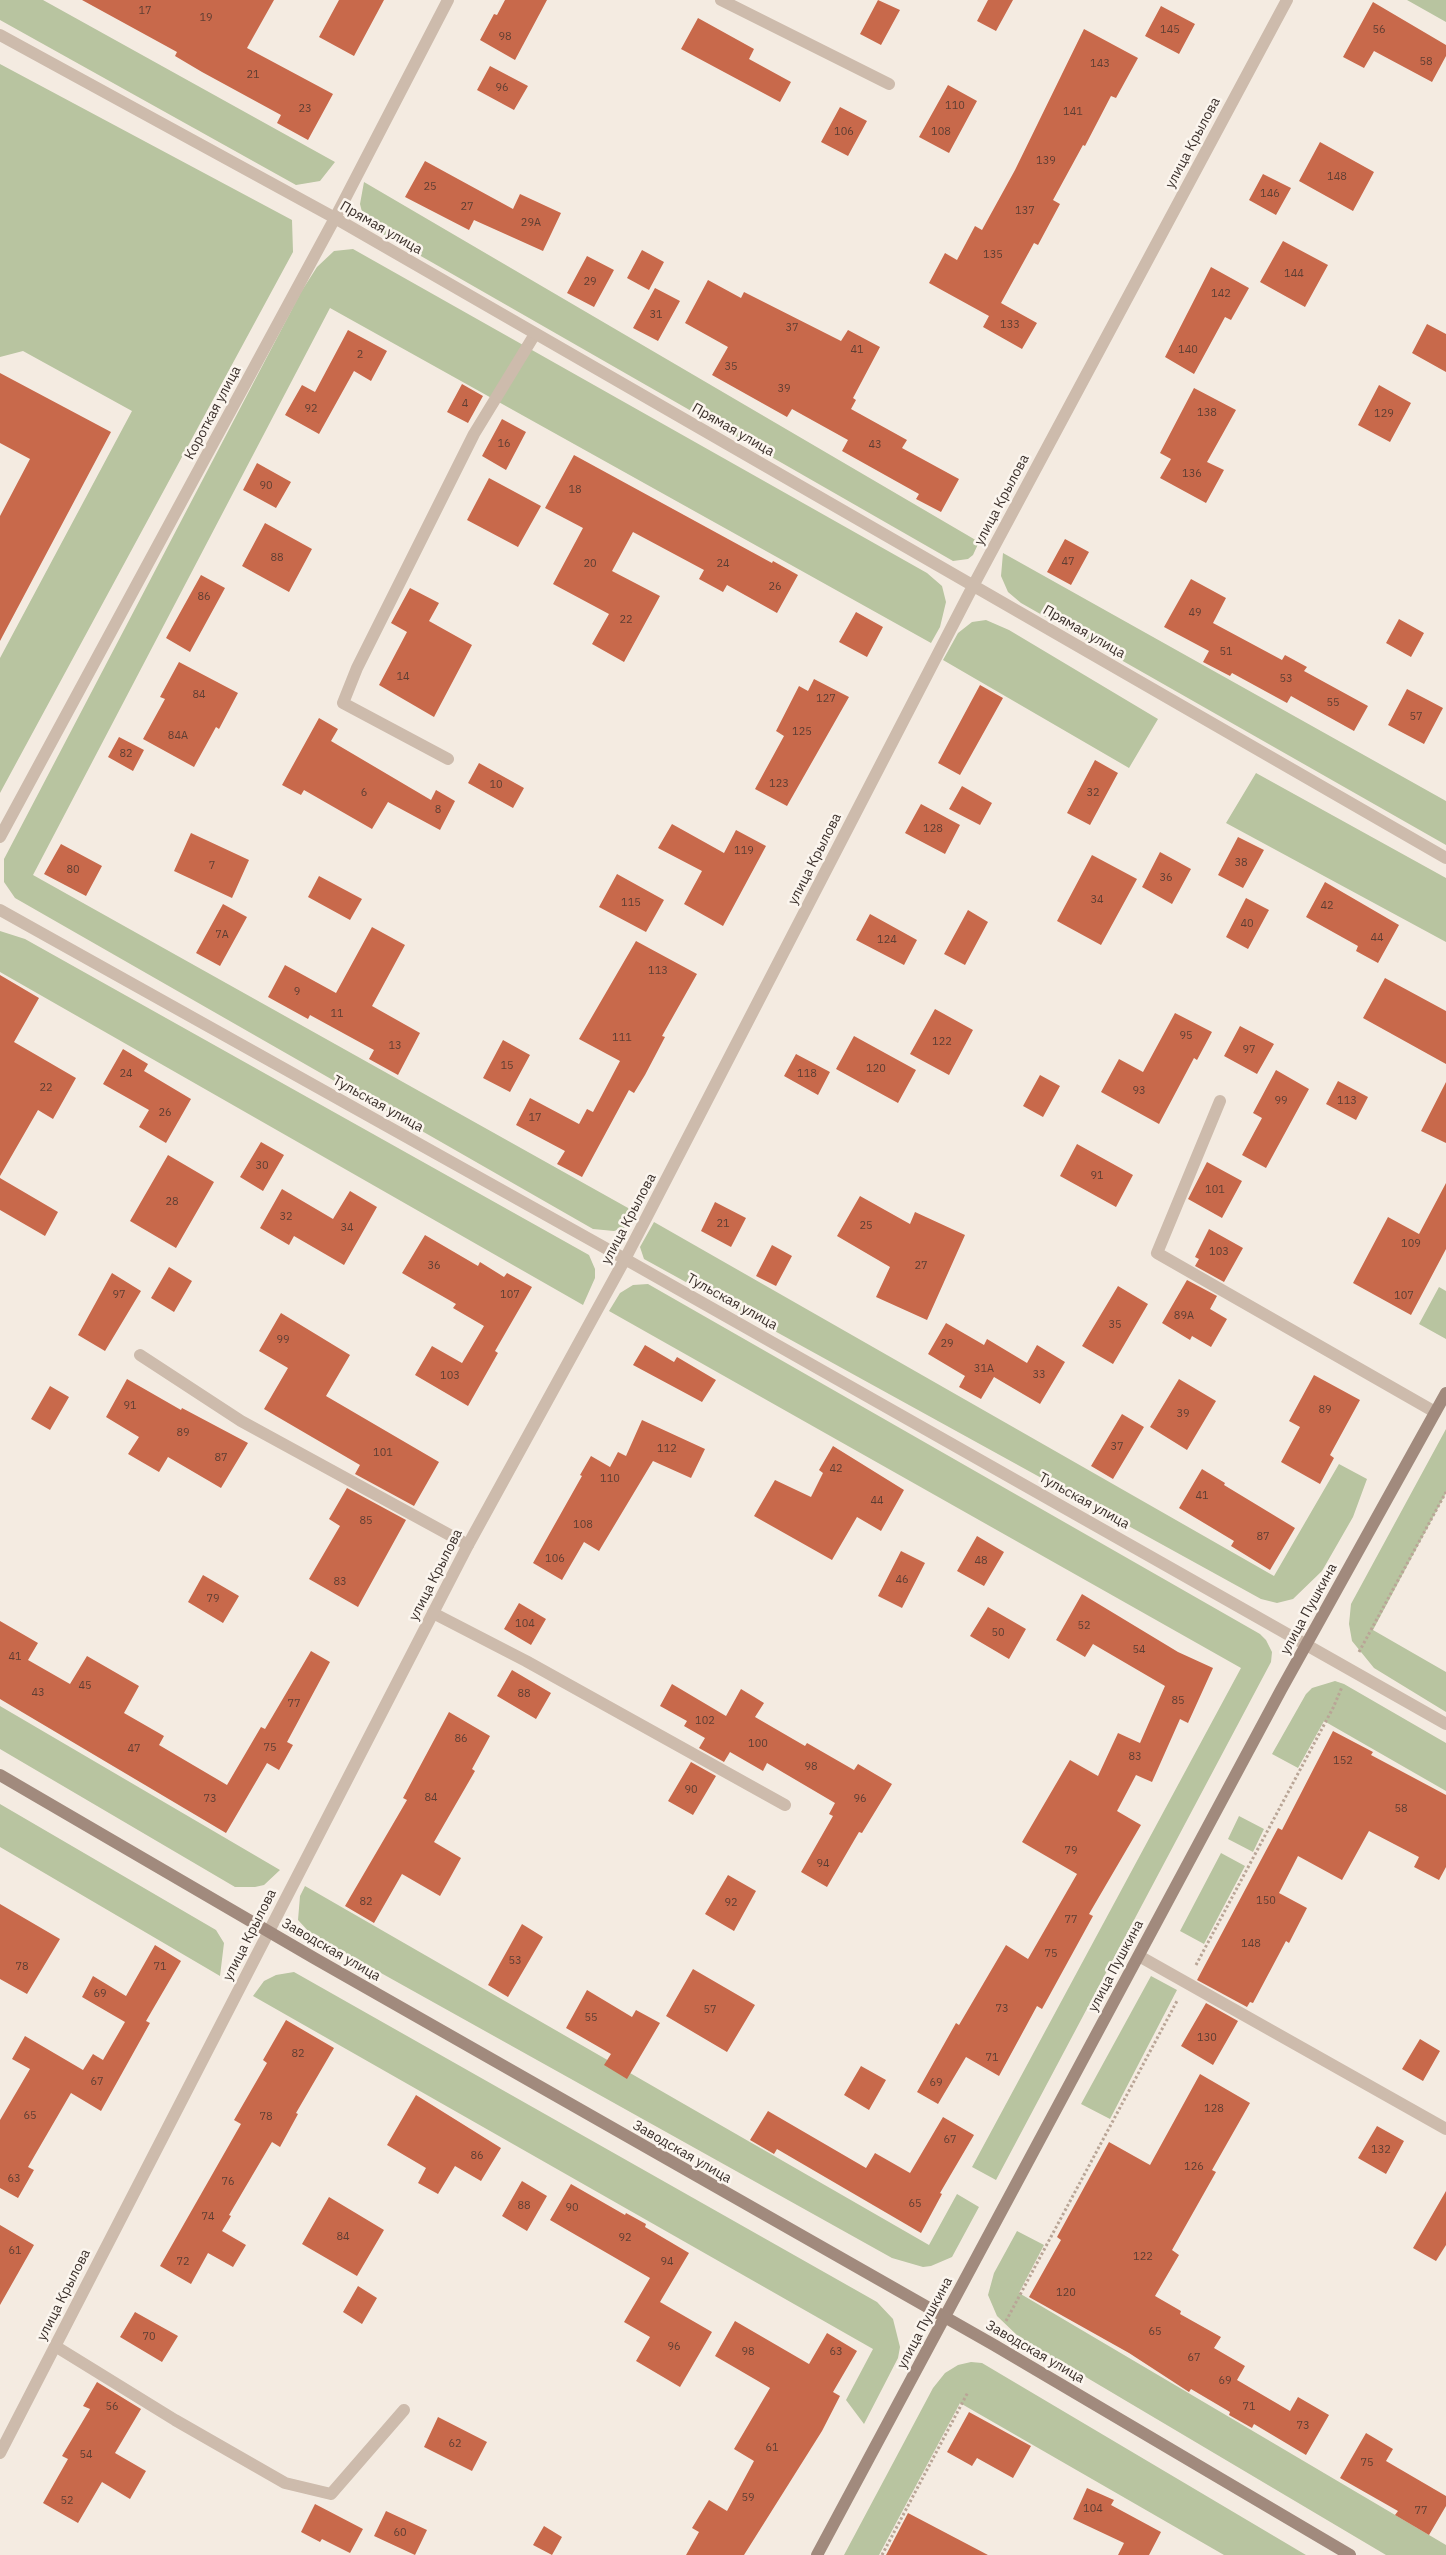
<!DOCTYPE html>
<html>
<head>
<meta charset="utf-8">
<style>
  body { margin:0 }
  canvas { display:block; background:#f4ebe1 }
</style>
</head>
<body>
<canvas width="1446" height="2555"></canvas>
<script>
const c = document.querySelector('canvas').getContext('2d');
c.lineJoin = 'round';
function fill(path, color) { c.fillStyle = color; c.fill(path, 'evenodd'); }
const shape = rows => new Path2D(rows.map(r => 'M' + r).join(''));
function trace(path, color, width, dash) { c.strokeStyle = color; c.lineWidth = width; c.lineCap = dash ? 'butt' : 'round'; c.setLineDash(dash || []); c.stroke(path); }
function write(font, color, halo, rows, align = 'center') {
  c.font = font + ' "IBM Plex Sans",sans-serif'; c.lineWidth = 5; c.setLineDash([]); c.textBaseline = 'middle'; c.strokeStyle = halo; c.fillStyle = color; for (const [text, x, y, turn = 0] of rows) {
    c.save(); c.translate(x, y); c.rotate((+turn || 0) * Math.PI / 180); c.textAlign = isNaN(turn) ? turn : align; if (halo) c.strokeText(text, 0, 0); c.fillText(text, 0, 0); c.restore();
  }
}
fill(shape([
  [0,0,43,0,335,162,320,181,296,185,0,20],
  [1407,0,1446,0,1446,22],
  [0,64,292,220,293,252,0,793,0,658,132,411,23,351,0,357],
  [364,182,979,542,973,555,968,559,953,561,365,224,360,204],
  [353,249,927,573,942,586,946,602,940,627,931,643,330,308,33,875,637,1213,624,1228,614,1231,593,1229,15,898,4,882,4,859,301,292,317,267,334,251],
  [1003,553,1446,801,1446,845,1021,603,1008,592,1001,576],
  [986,620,1009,630,1158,719,1129,768,943,660,958,633,972,622],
  [1256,773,1446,878,1446,942,1226,823],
  [0,931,25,939,589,1255,595,1269,595,1278,583,1305,0,972],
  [654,1222,1274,1576,1339,1464,1367,1479,1353,1517,1322,1571,1293,1599,1277,1603,1261,1599,644,1259,640,1247],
  [648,1284,1260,1634,1266,1640,1272,1652,1271,1662,996,2180,972,2167,1241,1668,609,1311,620,1293,633,1285],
  [1439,1287,1446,1291,1446,1339,1419,1324],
  [1446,1429,1446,1493,1373,1630,1446,1672,1446,1712,1374,1668,1352,1641,1349,1624,1351,1604],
  [1335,1681,1344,1684,1446,1743,1446,1791,1324,1721,1298,1768,1272,1754,1306,1694,1312,1688],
  [0,1706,280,1870,264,1885,255,1887,235,1887,0,1749],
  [0,1804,216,1930,224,1943,220,1976,0,1847],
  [1239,1816,1264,1829,1253,1852,1228,1839],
  [1221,1853,1245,1866,1204,1944,1180,1931],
  [305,1886,929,2245,957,2194,979,2207,952,2257,931,2266,923,2267,892,2258,311,1934,298,1920,300,1896],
  [294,1972,877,2302,893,2319,900,2347,898,2358,864,2424,846,2400,873,2349,253,1996,264,1981,276,1975],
  [1151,1976,1177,1990,1110,2119,1081,2104],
  [1017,2231,1044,2245,1019,2293,1446,2545,1446,2555,1386,2555,1020,2338,997,2316,988,2295,994,2273],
  [971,2362,982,2363,1306,2555,1224,2555,960,2403,879,2555,844,2555,933,2388,945,2373,958,2365]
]), '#b8c4a0');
fill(shape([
  [82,0,274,0,247,48,333,94,308,140,277,123,281,115,202,72,175,56,177,52],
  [339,0,384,0,354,56,319,37],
  [505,0,547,0,515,60,480,40,494,14,497,15],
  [878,0,900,10,881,45,860,34],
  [988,0,1013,0,996,31,977,21],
  [1373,2,1446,45,1446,56,1432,82,1374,51,1364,68,1343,57],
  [1161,6,1195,24,1179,54,1145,36],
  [698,18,754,49,749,59,791,82,780,102,681,49],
  [1084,29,1138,58,1116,98,1111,96,1085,146,1083,145,1053,200,1060,204,1038,245,1034,243,1001,303,1037,323,1022,349,983,327,989,316,929,283,945,253,957,260,975,226,982,230,1015,170],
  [490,66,528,86,514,110,477,90],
  [948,85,977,101,949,153,919,137],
  [840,107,867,121,848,156,821,142],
  [1320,142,1374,172,1353,211,1299,181],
  [425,161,513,209,520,194,561,213,543,251,474,220,469,230,405,197],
  [1263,174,1291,188,1276,215,1249,200],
  [1283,241,1328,265,1305,307,1260,282],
  [642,250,664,262,649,290,627,278],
  [587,256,614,270,594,307,567,293],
  [1211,267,1249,288,1231,320,1225,317,1194,374,1165,357],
  [708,280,741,298,744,292,841,341,848,330,880,347,853,398,856,400,851,409,907,440,902,448,959,479,941,512,916,499,919,494,842,451,848,440,792,409,787,417,712,375,728,347,685,323],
  [655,288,680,301,658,341,633,328],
  [1427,324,1446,334,1446,372,1412,353],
  [348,330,387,351,371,381,354,371,319,434,285,415,302,385,315,392],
  [0,373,111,432,0,641,0,516,30,459,0,443],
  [462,384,483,396,468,423,447,412],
  [1379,385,1411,403,1390,442,1358,425],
  [1194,388,1236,410,1207,462,1224,470,1206,503,1160,478,1171,459,1160,453],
  [502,419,526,432,506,470,482,456],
  [574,455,772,563,773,561,798,575,777,613,727,585,723,592,699,579,704,570,633,532,612,571,660,596,624,662,592,644,609,614,553,584,583,528,545,508],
  [257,463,291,482,276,508,243,490],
  [489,478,541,506,518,547,467,520],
  [265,523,312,549,289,592,242,566],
  [1065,539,1089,552,1071,585,1047,572],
  [201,575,225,588,190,652,166,638],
  [1191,579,1226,598,1213,623,1282,660,1285,655,1307,667,1304,671,1368,706,1354,731,1291,696,1287,703,1232,673,1230,676,1203,662,1209,651,1164,627],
  [410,588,439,603,429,621,472,645,434,717,379,685,407,632,391,623],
  [856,612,883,627,867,657,839,642],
  [1399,619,1424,633,1411,657,1386,643],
  [179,662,238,693,219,729,216,727,194,767,143,739,165,699,160,697],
  [814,679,849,697,787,806,755,789,784,736,776,731,799,686,808,691],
  [980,685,1003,698,960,775,938,763],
  [1407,689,1443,708,1424,744,1388,725],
  [319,718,338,729,331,741,431,800,436,790,455,801,440,830,388,802,372,829,304,790,301,795,282,785],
  [119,737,144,750,133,771,108,757],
  [1095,760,1118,773,1090,825,1067,813],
  [479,763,524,788,513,808,468,783],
  [962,786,992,803,980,825,949,809],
  [921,804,960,825,945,854,905,833],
  [672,824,724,853,736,830,766,846,723,926,684,904,702,871,658,848],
  [191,833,249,860,232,898,174,871],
  [1238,837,1264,850,1243,888,1218,875],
  [61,844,102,866,86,896,44,874],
  [1160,852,1191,869,1172,904,1142,887],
  [1092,855,1137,879,1101,945,1057,921],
  [617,874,664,900,646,932,599,907],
  [319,876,362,899,350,920,308,897],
  [1325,882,1399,925,1378,963,1356,951,1358,946,1306,917],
  [1246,898,1269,910,1248,949,1226,937],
  [223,904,247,917,220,966,196,953],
  [968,910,988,922,965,965,944,954],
  [870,914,917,940,904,965,856,940],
  [372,927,405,945,372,1006,420,1033,398,1075,369,1059,374,1050,310,1015,308,1019,268,997,285,965,336,993],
  [636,941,697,974,662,1036,665,1037,645,1075,634,1093,629,1090,582,1177,557,1164,565,1151,516,1125,530,1098,579,1124,587,1109,593,1112,620,1061,579,1039],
  [0,975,39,998,14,1042,76,1078,53,1119,38,1110,0,1176],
  [1385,978,1446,1011,1446,1064,1363,1018],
  [935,1009,973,1030,949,1075,910,1054],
  [1175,1013,1212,1032,1197,1060,1194,1058,1159,1124,1101,1092,1119,1059,1143,1072],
  [1240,1026,1274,1044,1257,1074,1224,1056],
  [854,1036,916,1070,898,1103,836,1069],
  [503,1040,530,1055,510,1092,483,1078],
  [123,1049,148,1064,144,1071,191,1099,166,1143,139,1127,149,1110,103,1084],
  [796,1054,830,1072,818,1095,784,1076],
  [1276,1070,1309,1089,1266,1168,1242,1155,1262,1118,1253,1113],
  [1040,1075,1060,1086,1043,1117,1023,1106],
  [1338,1081,1368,1097,1356,1120,1326,1104],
  [1446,1082,1446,1143,1421,1131],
  [261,1142,284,1155,263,1191,240,1177],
  [1077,1144,1133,1175,1116,1207,1060,1176],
  [168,1155,214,1182,176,1248,130,1221],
  [1207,1162,1242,1181,1222,1218,1188,1199],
  [0,1178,58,1212,45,1236,0,1210],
  [1446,1183,1446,1249,1411,1315,1353,1283,1388,1217,1419,1234],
  [282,1189,333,1219,350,1191,377,1207,344,1265,294,1236,289,1245,260,1228],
  [860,1196,910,1224,915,1212,965,1235,927,1320,876,1297,890,1267,837,1236],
  [715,1202,746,1218,731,1247,701,1231],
  [1209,1229,1243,1248,1224,1282,1195,1266,1199,1259,1195,1257],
  [425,1235,478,1266,480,1262,504,1277,507,1273,532,1287,495,1351,498,1353,468,1406,415,1375,432,1346,462,1363,484,1326,453,1308,456,1304,402,1273],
  [772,1245,792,1256,776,1286,756,1276],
  [169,1267,192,1281,174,1312,151,1298],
  [112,1273,141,1291,105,1351,78,1335],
  [1187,1280,1217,1296,1210,1309,1227,1319,1211,1347,1192,1336,1190,1340,1162,1323],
  [1118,1286,1148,1304,1113,1364,1082,1346],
  [281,1313,350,1355,326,1396,439,1462,414,1506,355,1474,360,1465,264,1409,288,1368,259,1351],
  [946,1323,984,1345,987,1339,1027,1363,1037,1345,1065,1362,1040,1404,994,1377,981,1399,959,1387,965,1376,928,1354],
  [645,1345,674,1362,677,1357,716,1380,702,1402,633,1365],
  [1314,1375,1360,1400,1330,1455,1334,1458,1320,1484,1281,1462,1300,1427,1289,1421],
  [127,1379,181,1410,182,1408,248,1443,221,1488,168,1457,159,1472,128,1454,139,1437,106,1417],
  [1179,1379,1216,1401,1187,1450,1150,1427],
  [50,1386,69,1397,50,1430,31,1419],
  [1122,1414,1144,1427,1113,1479,1091,1466],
  [642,1420,705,1449,691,1478,653,1461,599,1551,584,1542,562,1580,533,1563,582,1476,580,1475,591,1456,610,1467,618,1452,626,1456],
  [833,1446,904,1490,881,1531,857,1517,832,1560,754,1516,775,1480,811,1497,823,1473,819,1470],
  [1202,1469,1225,1483,1224,1485,1295,1528,1270,1570,1231,1546,1234,1541,1179,1508],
  [347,1488,406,1520,358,1607,309,1579,340,1526,329,1519],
  [977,1536,1004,1552,984,1586,957,1571],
  [901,1551,925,1563,902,1608,878,1596],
  [203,1575,239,1596,223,1623,188,1602],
  [1082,1594,1178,1652,1213,1668,1188,1723,1180,1719,1152,1782,1136,1775,1117,1811,1141,1825,1089,1914,1093,1916,1042,2009,1037,2006,999,2076,966,2057,938,2104,917,2092,956,2023,959,2025,1006,1945,1028,1959,1077,1874,1022,1842,1070,1760,1098,1776,1118,1733,1140,1743,1165,1686,1093,1644,1085,1657,1056,1640],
  [519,1603,546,1619,531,1645,504,1629],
  [988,1607,1026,1629,1009,1659,970,1636],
  [0,1621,38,1643,28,1660,70,1684,87,1656,139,1686,124,1713,164,1736,159,1745,227,1785,261,1727,265,1729,311,1651,330,1662,287,1742,293,1745,279,1770,267,1763,226,1833,0,1699],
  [512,1670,551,1693,536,1719,497,1696],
  [672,1684,726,1716,741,1689,764,1703,755,1717,805,1746,807,1743,854,1770,858,1764,892,1784,862,1833,859,1832,827,1887,801,1872,833,1816,829,1814,835,1803,767,1763,763,1771,730,1752,724,1762,699,1748,705,1738,684,1726,687,1721,660,1706],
  [449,1712,490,1736,472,1769,475,1771,434,1842,461,1858,440,1896,402,1874,374,1923,345,1906,407,1800,403,1798],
  [1333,1731,1373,1752,1371,1755,1446,1795,1446,1867,1439,1880,1414,1867,1419,1857,1369,1831,1342,1880,1298,1856,1279,1893,1307,1908,1289,1943,1286,1941,1253,2003,1250,2002,1247,2007,1197,1980,1278,1828,1282,1830],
  [691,1762,716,1776,693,1815,668,1801],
  [728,1875,756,1891,734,1931,705,1914],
  [0,1904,60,1939,27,1994,0,1979],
  [522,1924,543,1937,508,1997,488,1985],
  [155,1945,181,1961,146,2021,150,2023,101,2111,71,2093,28,2167,34,2170,18,2198,0,2188,0,2120,30,2069,12,2059,25,2036,83,2070,93,2054,103,2060,125,2022,82,1997,93,1976,126,1996],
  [693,1969,755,2005,727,2052,666,2016],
  [587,1990,632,2017,636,2010,660,2023,627,2079,604,2065,611,2054,566,2028],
  [1206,2003,1238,2021,1213,2065,1181,2046],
  [286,2020,334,2048,296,2113,298,2114,280,2147,272,2142,229,2215,231,2216,222,2231,246,2245,233,2267,208,2253,191,2284,160,2266,241,2124,234,2120,267,2063,263,2060],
  [1420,2039,1440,2051,1423,2081,1402,2069],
  [861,2066,886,2080,869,2110,844,2095],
  [1200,2074,1250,2103,1212,2170,1216,2172,1172,2250,1179,2255,1155,2296,1181,2311,1180,2314,1221,2337,1214,2348,1245,2366,1237,2380,1290,2411,1298,2397,1329,2415,1306,2455,1254,2424,1252,2428,1229,2415,1230,2412,1191,2389,1189,2392,1129,2353,1029,2297,1061,2240,1057,2237,1109,2142,1150,2165],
  [416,2095,501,2148,481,2181,455,2166,438,2194,418,2183,426,2168,387,2145],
  [768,2111,866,2168,875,2153,910,2173,943,2117,974,2135,940,2193,942,2194,921,2233,777,2149,774,2154,750,2140],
  [1377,2126,1404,2141,1386,2174,1358,2158],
  [522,2181,547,2196,527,2231,502,2216],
  [571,2184,625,2215,626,2213,646,2224,645,2227,689,2253,660,2302,712,2332,680,2387,636,2361,650,2337,624,2322,650,2278,550,2220],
  [1446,2191,1446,2245,1436,2261,1413,2248],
  [329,2197,384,2230,357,2276,302,2244],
  [0,2225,34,2245,0,2305],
  [358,2286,377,2298,362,2324,343,2312],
  [135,2312,178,2336,162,2362,120,2337],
  [735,2321,809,2364,827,2333,857,2351,833,2392,840,2396,822,2431,744,2555,686,2555,699,2532,692,2528,709,2500,727,2511,754,2461,734,2449,770,2388,715,2356],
  [97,2382,141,2409,115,2453,146,2471,130,2499,102,2482,78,2523,43,2503,68,2459,62,2456,90,2409,83,2406],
  [969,2412,1031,2446,1013,2478,977,2458,972,2466,947,2452],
  [438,2417,487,2442,472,2471,424,2447],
  [1366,2433,1393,2449,1386,2461,1446,2496,1446,2506,1429,2535,1395,2515,1398,2511,1340,2478],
  [1087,2488,1114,2500,1111,2505,1161,2532,1149,2555,1118,2555,1124,2543,1073,2519],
  [315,2504,363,2529,350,2553,322,2539,320,2542,301,2532],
  [386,2511,427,2530,415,2555,374,2536],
  [908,2513,988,2555,886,2555],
  [544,2526,562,2537,552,2555,533,2545]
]), '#c8694b');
trace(shape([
  [1359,1652,1446,1492],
  [1196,1965,1333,1708,1342,1687],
  [1006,2321,1177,2001],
  [882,2555,968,2392]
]), '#b9a596', 3, [2.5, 2.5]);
trace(shape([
  [721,0,889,84],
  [448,759,343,703,357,668,474,434,535,334],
  [1220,1101,1157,1253,1435,1412],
  [140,1355,241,1421,468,1545],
  [433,1613,526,1661,785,1805],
  [1139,1956,1446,2129],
  [55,2346,175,2420,285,2483,331,2494,404,2410]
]), '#cdbbac', 12);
trace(shape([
  [0,35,335,218,1446,858],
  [0,837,335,218,448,0],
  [0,910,625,1259,1446,1724],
  [0,2453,468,1545,625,1259,973,586,1287,0]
]), '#cdbbac', 12);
trace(shape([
  [0,1775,314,1958,994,2345,1350,2555],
  [817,2555,1281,1690,1446,1393]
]), '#a18a7d', 12);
write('11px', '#5e3e33', null, [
  ["17",145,11],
  ["19",206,18],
  ["145",1170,30],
  ["56",1379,30],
  ["98",505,37],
  ["58",1426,62],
  ["143",1100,64],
  ["21",253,75],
  ["96",502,88],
  ["110",955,106],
  ["23",305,109],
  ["141",1073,112],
  ["106",844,132],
  ["108",941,132],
  ["139",1046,161],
  ["148",1337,177],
  ["25",430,187],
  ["146",1270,194],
  ["27",467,207],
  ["137",1025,211],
  ["29А",531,223],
  ["135",993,255],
  ["144",1294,274],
  ["29",590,282],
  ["142",1221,294],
  ["31",656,315],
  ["133",1010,325],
  ["37",792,328],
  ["41",857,350],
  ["140",1188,350],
  ["2",360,355],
  ["35",731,367],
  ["39",784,389],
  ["4",465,404],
  ["92",311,409],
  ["138",1207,413],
  ["129",1384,414],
  ["16",504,444],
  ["43",875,445],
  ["136",1192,474],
  ["90",266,486],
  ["18",575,490],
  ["88",277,558],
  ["47",1068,562],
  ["20",590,564],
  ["24",723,564],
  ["26",775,587],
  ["86",204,597],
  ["49",1195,613],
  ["22",626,620],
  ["51",1226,652],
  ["14",403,677],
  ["53",1286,679],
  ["84",199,695],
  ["127",826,699],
  ["55",1333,703],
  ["57",1416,717],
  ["125",802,732],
  ["84А",178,736],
  ["82",126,754],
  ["123",779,784],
  ["10",496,785],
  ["6",364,793],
  ["32",1093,793],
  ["8",438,810],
  ["128",933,829],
  ["119",744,851],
  ["38",1241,863],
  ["7",212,866],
  ["80",73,870],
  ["36",1166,878],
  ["34",1097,900],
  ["115",631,903],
  ["42",1327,906],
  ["40",1247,924],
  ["7А",222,935],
  ["44",1377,938],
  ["124",887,940],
  ["113",658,971],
  ["9",297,992],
  ["11",337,1014],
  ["95",1186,1036],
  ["111",622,1038],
  ["122",942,1042],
  ["13",395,1046],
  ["97",1249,1050],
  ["15",507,1066],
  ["120",876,1069],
  ["24",126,1074],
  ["118",807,1074],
  ["22",46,1088],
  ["93",1139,1091],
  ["99",1281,1101],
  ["113",1347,1101],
  ["26",165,1113],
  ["17",535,1118],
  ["30",262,1166],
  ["91",1097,1176],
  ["101",1215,1190],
  ["28",172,1202],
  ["32",286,1217],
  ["21",723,1224],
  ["25",866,1226],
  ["34",347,1228],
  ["109",1411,1244],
  ["103",1219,1252],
  ["36",434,1266],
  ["27",921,1266],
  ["97",119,1295],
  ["107",510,1295],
  ["107",1404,1296],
  ["89А",1184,1316],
  ["35",1115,1325],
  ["99",283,1340],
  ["29",947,1344],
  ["31А",984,1369],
  ["33",1039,1375],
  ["103",450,1376],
  ["91",130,1406],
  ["89",1325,1410],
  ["39",1183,1414],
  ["89",183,1433],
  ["37",1117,1447],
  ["112",667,1449],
  ["101",383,1453],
  ["87",221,1458],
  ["42",836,1469],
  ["110",610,1479],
  ["41",1202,1496],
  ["44",877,1501],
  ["85",366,1521],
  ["108",583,1525],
  ["87",1263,1537],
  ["106",555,1559],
  ["48",981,1561],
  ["46",902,1580],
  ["83",340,1582],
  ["79",213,1599],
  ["104",525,1624],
  ["52",1084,1626],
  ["50",998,1633],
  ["54",1139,1650],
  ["41",15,1657],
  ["45",85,1686],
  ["43",38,1693],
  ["88",524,1694],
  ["85",1178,1701],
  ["77",294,1704],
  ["102",705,1721],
  ["86",461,1739],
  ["100",758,1744],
  ["75",270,1748],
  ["47",134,1749],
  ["83",1135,1757],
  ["152",1343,1761],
  ["98",811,1767],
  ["90",691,1790],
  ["84",431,1798],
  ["73",210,1799],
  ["96",860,1799],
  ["58",1401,1809],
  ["79",1071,1851],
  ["94",823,1864],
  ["150",1266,1901],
  ["82",366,1902],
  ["92",731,1903],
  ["77",1071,1920],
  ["148",1251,1944],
  ["75",1051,1954],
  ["53",515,1961],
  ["78",22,1967],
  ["71",160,1967],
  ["69",100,1994],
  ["73",1002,2009],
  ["57",710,2010],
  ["55",591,2018],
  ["130",1207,2038],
  ["82",298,2054],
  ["71",992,2058],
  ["67",97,2082],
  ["69",936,2083],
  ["128",1214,2109],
  ["65",30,2116],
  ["78",266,2117],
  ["67",950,2140],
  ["132",1381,2150],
  ["86",477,2156],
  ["126",1194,2167],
  ["63",14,2179],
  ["76",228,2182],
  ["65",915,2204],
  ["88",524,2206],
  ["90",572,2208],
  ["74",208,2217],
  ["84",343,2237],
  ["92",625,2238],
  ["61",15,2251],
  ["122",1143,2257],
  ["72",183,2262],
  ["94",667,2262],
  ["120",1066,2293],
  ["65",1155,2332],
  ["70",149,2337],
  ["96",674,2347],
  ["98",748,2352],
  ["63",836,2352],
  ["67",1194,2358],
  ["69",1225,2381],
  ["56",112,2407],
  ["71",1249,2407],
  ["73",1303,2426],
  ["62",455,2444],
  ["61",772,2448],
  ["54",86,2455],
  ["75",1367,2463],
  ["59",748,2498],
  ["52",67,2501],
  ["104",1093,2509],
  ["77",1421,2511],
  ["60",400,2533]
]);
write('14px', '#3b302b', '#fbf5ee', [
  ["улица Крылова",1193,143,-62],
  ["Прямая улица",381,228,30],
  ["Короткая улица",213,413,-62],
  ["Прямая улица",733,430,30],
  ["улица Крылова",1002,500,-62],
  ["Прямая улица",1084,632,30],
  ["улица Крылова",815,859,-63],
  ["Тульская улица",378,1104,29],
  ["улица Крылова",629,1219,-62],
  ["Тульская улица",732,1302,29],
  ["Тульская улица",1084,1501,29],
  ["улица Крылова",436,1575,-63],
  ["улица Пушкина",1309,1609,-61],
  ["улица Крылова",250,1935,-63],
  ["Заводская улица",331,1950,30],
  ["улица Пушкина",1116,1966,-62],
  ["Заводская улица",682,2152,30],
  ["улица Крылова",64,2295,-63],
  ["улица Пушкина",925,2323,-62],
  ["Заводская улица",1035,2352,30]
]);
</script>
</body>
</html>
